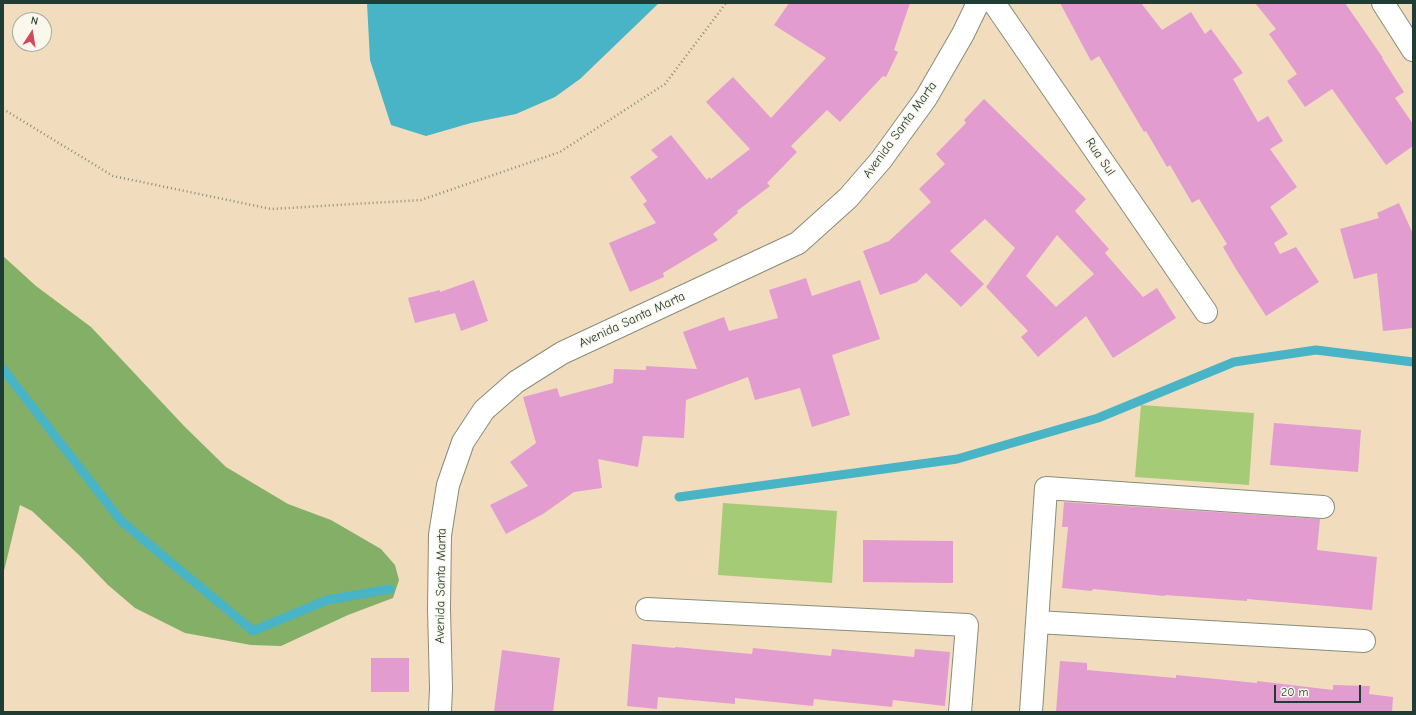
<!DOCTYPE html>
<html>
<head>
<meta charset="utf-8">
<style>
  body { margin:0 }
  #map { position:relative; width:1416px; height:715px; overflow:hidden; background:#f1ddbe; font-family:"Comic Neue",sans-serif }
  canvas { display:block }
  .frame { position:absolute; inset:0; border:4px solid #1f3d34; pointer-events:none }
  .north { position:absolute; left:12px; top:12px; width:40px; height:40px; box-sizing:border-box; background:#fbf7ec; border:1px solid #a3ada2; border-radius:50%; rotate:12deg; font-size:11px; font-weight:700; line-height:16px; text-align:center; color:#1f3d34 }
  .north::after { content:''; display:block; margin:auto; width:14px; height:18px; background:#d1495b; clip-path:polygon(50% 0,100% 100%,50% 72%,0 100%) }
  .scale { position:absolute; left:1274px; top:685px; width:87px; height:18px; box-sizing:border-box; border:2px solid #1f3d34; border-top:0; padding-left:5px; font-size:12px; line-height:14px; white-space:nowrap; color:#1f3d34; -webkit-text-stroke:3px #fbf7ec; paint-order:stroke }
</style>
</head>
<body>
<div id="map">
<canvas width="1416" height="715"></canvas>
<div class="frame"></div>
<div class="north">N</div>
<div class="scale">20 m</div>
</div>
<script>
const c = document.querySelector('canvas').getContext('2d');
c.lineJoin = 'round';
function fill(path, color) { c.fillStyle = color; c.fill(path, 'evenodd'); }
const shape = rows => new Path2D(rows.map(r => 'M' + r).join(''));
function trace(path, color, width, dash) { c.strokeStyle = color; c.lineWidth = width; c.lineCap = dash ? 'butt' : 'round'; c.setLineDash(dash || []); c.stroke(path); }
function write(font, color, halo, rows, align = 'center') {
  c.font = font + ' "Comic Neue",sans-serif'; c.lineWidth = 3; c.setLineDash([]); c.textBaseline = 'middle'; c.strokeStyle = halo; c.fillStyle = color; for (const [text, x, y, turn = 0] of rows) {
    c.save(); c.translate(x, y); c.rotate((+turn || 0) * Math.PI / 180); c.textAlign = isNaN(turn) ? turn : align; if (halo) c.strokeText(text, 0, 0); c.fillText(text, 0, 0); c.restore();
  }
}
fill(shape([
  [1141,405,1254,413,1249,485,1135,477],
  [723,503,837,511,832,583,718,575]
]), '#a5cb76');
fill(shape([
  [3,256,36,286,91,327,185,427,226,467,288,504,331,520,381,549,395,565,399,580,393,598,348,615,281,646,251,645,185,633,135,608,108,585,79,555,32,511,20,505,3,575]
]), '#84af67');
fill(shape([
  [367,3,659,3,580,79,555,97,516,114,471,123,426,136,391,125,370,60]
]), '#49b4c6');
trace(shape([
  [3,369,121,521,253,631,327,600,390,589],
  [679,497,957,459,1098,418,1234,362,1316,350,1413,362]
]), '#49b4c6', 9);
fill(shape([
  [789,3,910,3,894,50,898,52,886,77,883,76,840,122,827,110,791,146,797,152,767,183,770,186,737,211,738,213,713,234,718,240,663,273,664,277,630,292,609,243,656,223,643,204,647,201,630,177,658,157,651,150,671,135,707,180,709,177,711,179,750,149,706,102,733,77,771,118,826,58,774,25],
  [1060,3,1141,3,1162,30,1191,12,1205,34,1211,29,1243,73,1233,79,1258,122,1268,116,1283,141,1270,149,1297,187,1270,207,1288,234,1274,243,1280,254,1296,247,1319,282,1266,316,1236,269,1223,247,1227,244,1199,199,1192,203,1170,165,1167,167,1146,131,1144,132,1099,56,1091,61],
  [1255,3,1345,3,1383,58,1382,58,1404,92,1395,98,1413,124,1413,146,1386,165,1332,89,1305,107,1287,81,1297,74,1269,34,1276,29],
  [984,99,1086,199,1075,211,1109,249,1105,253,1143,297,1157,288,1176,318,1113,358,1086,316,1038,357,1021,337,1028,331,986,287,1015,248,985,219,950,251,984,284,961,307,926,273,917,282,880,295,863,251,889,241,931,202,919,189,945,164,936,154,966,123,964,120],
  [1057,235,1094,274,1056,307,1026,276],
  [1399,203,1413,234,1413,328,1383,331,1377,273,1354,279,1340,229,1379,218,1377,213],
  [806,278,812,296,860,280,880,339,832,355,850,415,812,427,800,388,755,400,748,377,686,400,684,438,643,436,638,467,598,459,602,488,574,492,543,514,506,534,490,505,528,486,510,462,536,443,523,397,557,388,560,397,613,383,614,369,646,370,646,366,697,369,683,332,724,317,729,331,778,318,769,290],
  [474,280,488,321,461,331,455,313,415,323,408,298,440,290,440,292],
  [1274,423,1361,430,1358,472,1270,465],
  [1064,502,1320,519,1317,550,1377,557,1372,610,1247,599,1247,601,1165,595,1165,596,1093,589,1092,591,1062,588,1068,527,1062,527],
  [863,540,953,541,953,583,863,582],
  [632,644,675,648,675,647,752,654,753,648,831,656,832,649,914,657,915,649,950,652,945,706,893,700,892,707,814,699,813,706,735,698,735,704,658,697,657,709,627,706],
  [502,650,560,658,553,712,494,712],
  [371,658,409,658,409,692,371,692],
  [1060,661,1087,663,1087,670,1176,678,1176,675,1257,683,1257,681,1333,690,1333,685,1370,686,1369,694,1393,697,1392,712,1056,712]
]), '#e29ccf');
const minor = shape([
  [994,3,1206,312],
  [1383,3,1413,50],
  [647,609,967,625,960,712],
  [1037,622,1364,641],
  [440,712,441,688,439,609,440,535,448,485,463,442,484,410,516,382,562,353,798,243,848,198,881,160,926,98,963,34,978,3],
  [1031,712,1046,488,1323,507]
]);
trace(minor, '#888d79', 24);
trace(shape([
  [3,109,113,176,271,209,421,200,560,152,665,84,726,3]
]), '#888d79', 2.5, [1, 3]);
trace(minor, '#fff', 22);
write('13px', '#1f3d34', '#fbf7ec', [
  ["Avenida Santa Marta",900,130,-54],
  ["Rua Sul",1100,157,56],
  ["Avenida Santa Marta",632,320,-25],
  ["Avenida Santa Marta",441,586,-89]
]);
</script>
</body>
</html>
